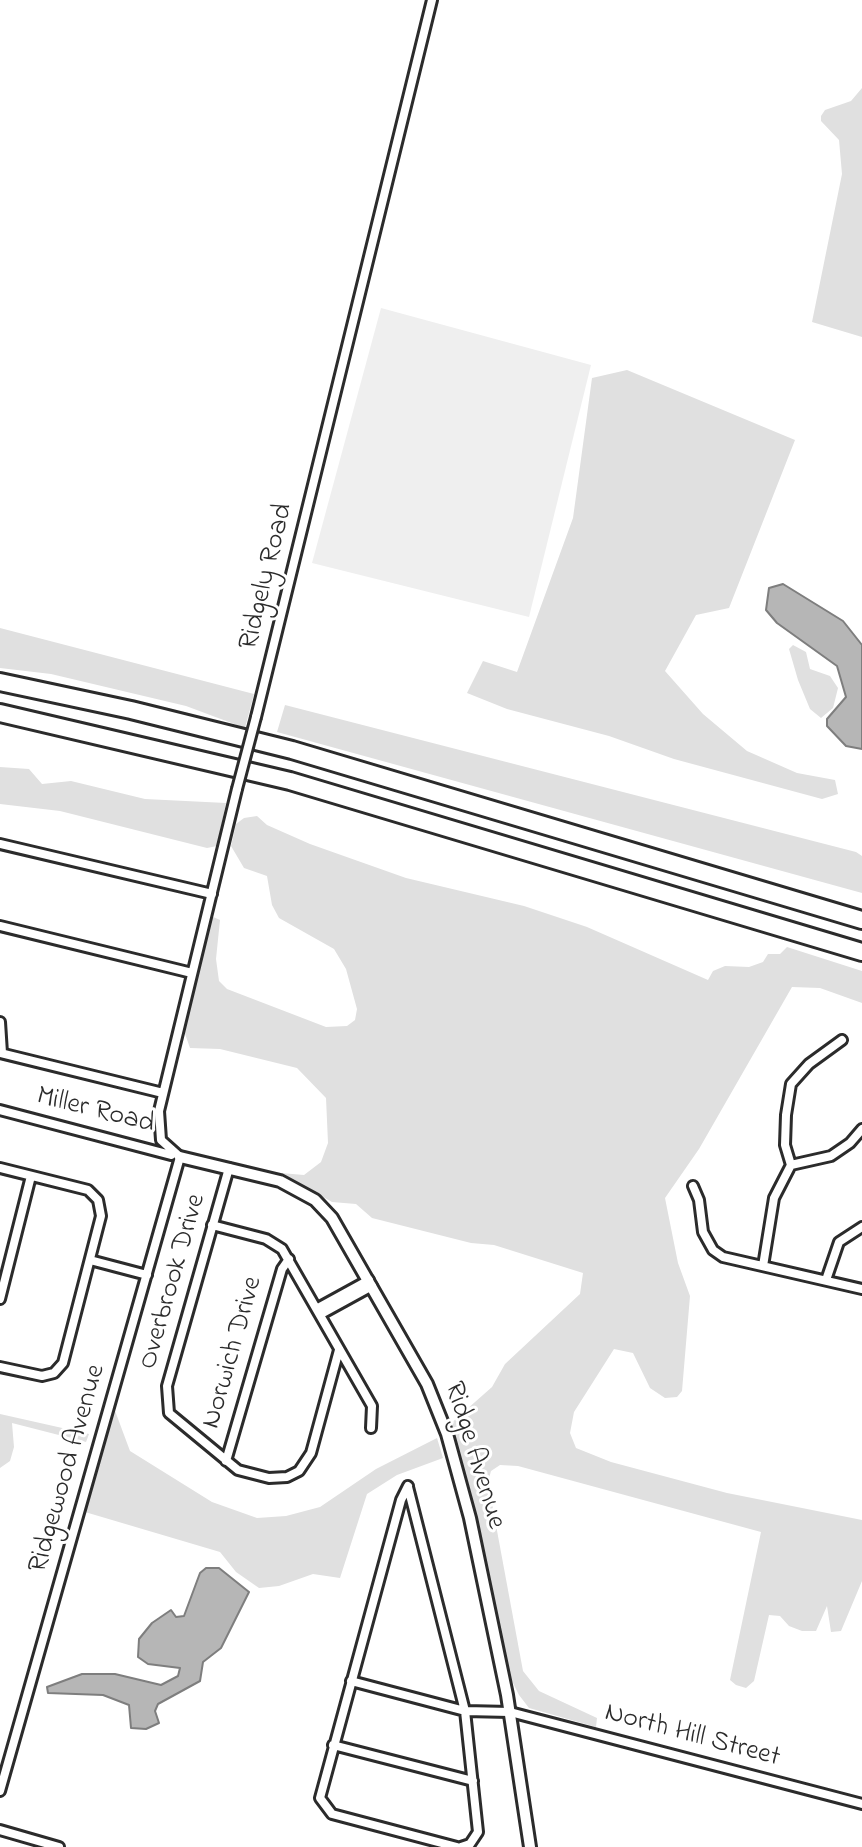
<!DOCTYPE html>
<html>
<head>
<meta charset="utf-8">
<style>
  body { margin:0 }
  canvas { display:block; background:#fff }
</style>
</head>
<body>
<canvas width="862" height="1847"></canvas>
<script>
const c = document.querySelector('canvas').getContext('2d');
c.lineJoin = 'round';
function fill(path, color) { c.fillStyle = color; c.fill(path, 'evenodd'); }
const shape = rows => new Path2D(rows.map(r => 'M' + r).join(''));
function trace(path, color, width, dash) { c.strokeStyle = color; c.lineWidth = width; c.lineCap = dash ? 'butt' : 'round'; c.setLineDash(dash || []); c.stroke(path); }
function write(font, color, halo, rows, align = 'center') {
  c.font = font + ' "Indie Flower",sans-serif'; c.lineWidth = 6; c.setLineDash([]); c.textBaseline = 'middle'; c.strokeStyle = halo; c.fillStyle = color; for (const [text, x, y, turn = 0] of rows) {
    c.save(); c.translate(x, y); c.rotate((+turn || 0) * Math.PI / 180); c.textAlign = isNaN(turn) ? turn : align; if (halo) c.strokeText(text, 0, 0); c.fillText(text, 0, 0); c.restore();
  }
}
fill(shape([
  [381,308,591,365,529,617,312,563]
]), '#efefef');
fill(shape([
  [862,88,862,337,812,322,842,174,839,140,821,121,821,116,825,110,851,101],
  [627,370,795,440,729,608,696,615,665,671,703,714,747,751,797,773,835,780,838,794,822,799,674,759,609,736,507,709,467,693,483,661,517,672,573,518,592,378],
  [0,628,254,694,245,728,186,706,51,674,0,668],
  [793,645,806,652,810,669,830,676,838,688,833,708,821,718,810,709,798,680,789,649],
  [285,705,856,852,862,856,862,893,277,732],
  [0,767,29,769,42,784,71,781,145,799,226,803,217,846,207,848,60,811,0,804],
  [257,816,267,825,310,844,406,878,524,906,587,927,708,980,713,971,725,966,749,967,763,962,768,954,780,954,787,947,862,971,862,1003,820,988,792,987,699,1149,665,1198,678,1263,690,1296,682,1391,677,1397,665,1398,650,1388,633,1353,614,1349,574,1412,570,1433,576,1448,611,1462,727,1493,862,1520,862,1581,841,1631,831,1632,827,1606,816,1631,802,1631,789,1626,780,1616,769,1615,754,1681,746,1688,736,1685,730,1680,761,1532,518,1466,500,1465,491,1471,488,1482,523,1671,539,1691,597,1718,596,1727,529,1708,519,1695,508,1673,471,1492,449,1425,492,1387,505,1364,580,1294,583,1273,494,1245,471,1243,372,1218,356,1204,332,1202,281,1173,304,1175,321,1162,328,1143,326,1098,297,1068,220,1049,190,1048,183,1028,211,916,220,920,216,959,219,981,227,989,326,1027,347,1026,355,1020,357,1009,346,969,334,949,279,918,272,905,267,876,244,868,231,846,236,824,244,818],
  [114,1408,130,1451,212,1502,257,1518,286,1516,320,1507,376,1469,437,1438,443,1458,397,1475,367,1494,340,1578,313,1574,279,1586,259,1588,236,1572,220,1552,85,1512],
  [0,1414,89,1434,86,1442,12,1423,14,1447,10,1461,0,1468]
]), '#e0e0e0');
const water = shape([
  [783,584,843,621,862,645,862,749,846,746,827,726,827,719,846,697,837,666,777,623,766,610,769,588,783,584],
  [206,1568,219,1568,249,1592,221,1648,203,1662,200,1681,158,1704,155,1711,159,1723,146,1729,131,1728,129,1705,103,1695,48,1693,47,1687,82,1674,115,1674,161,1685,178,1676,180,1668,148,1664,138,1657,139,1639,152,1623,171,1610,176,1617,184,1616,200,1573,206,1568]
]);
fill(water, '#b6b6b6');
trace(water, '#7e7e7e', 2);
trace(shape([
  [414,1371,426,1394]
]), '#7e7e7e', 2);
const minor = shape([
  [256,717,432,0],
  [0,844,212,894],
  [0,926,192,973],
  [0,1022,2,1053],
  [0,1053,163,1093],
  [0,1110,171,1155],
  [180,1157,161,1140,159,1111,237,789],
  [791,1165,831,1156,850,1143,862,1129],
  [0,1168,88,1190,98,1200,101,1216,63,1363,54,1373,42,1376,0,1367],
  [229,1168,167,1386,169,1413,238,1470,269,1478,287,1477,299,1471,311,1453,339,1350],
  [693,1186,699,1200,703,1232,713,1250,723,1257,862,1289],
  [212,1225,266,1239,282,1249,372,1406,371,1428],
  [90,1260,147,1275],
  [763,1266,774,1198,791,1165,785,1145,786,1115,791,1084,809,1064,842,1040],
  [826,1280,839,1242,862,1227],
  [0,1299,31,1176],
  [318,1308,369,1280],
  [321,1314,372,1286],
  [226,1461,282,1269,289,1259],
  [408,1486,401,1500,320,1798,332,1814,457,1847],
  [408,1487,465,1711,478,1832,470,1844,461,1847],
  [351,1681,465,1711,510,1712,862,1804],
  [333,1745,473,1781],
  [0,1791,180,1157],
  [0,1830,59,1847]
]);
const tertiary = shape([
  [180,1157,280,1181,315,1200,332,1218,427,1384,447,1434,470,1518,507,1695,530,1847]
]);
const motorway = shape([
  [0,682,131,710,292,750,862,920],
  [0,713,290,781,862,952]
]);
trace(minor, '#2b2b2b', 14);
trace(tertiary, '#2b2b2b', 16);
trace(motorway, '#2b2b2b', 22);
trace(minor, '#fff', 8);
trace(tertiary, '#fff', 10);
trace(motorway, '#fff', 16);
const minorBridge = shape([
  [237,789,256,717]
]);
trace(minorBridge, '#2b2b2b', 14, []);
trace(minorBridge, '#fff', 8);
write('28px', '#2b2b2b', '#fff', [
  ["Ridgely Road",268,577,-76],
  ["Miller Road",95,1112,14],
  ["Overbrook Drive",174,1282,-74],
  ["Norwich Drive",234,1353,-74],
  ["Ridge Avenue",473,1456,73],
  ["Ridgewood Avenue",69,1469,-74],
  ["North Hill Street",692,1737,15]
]);
</script>
</body>
</html>
